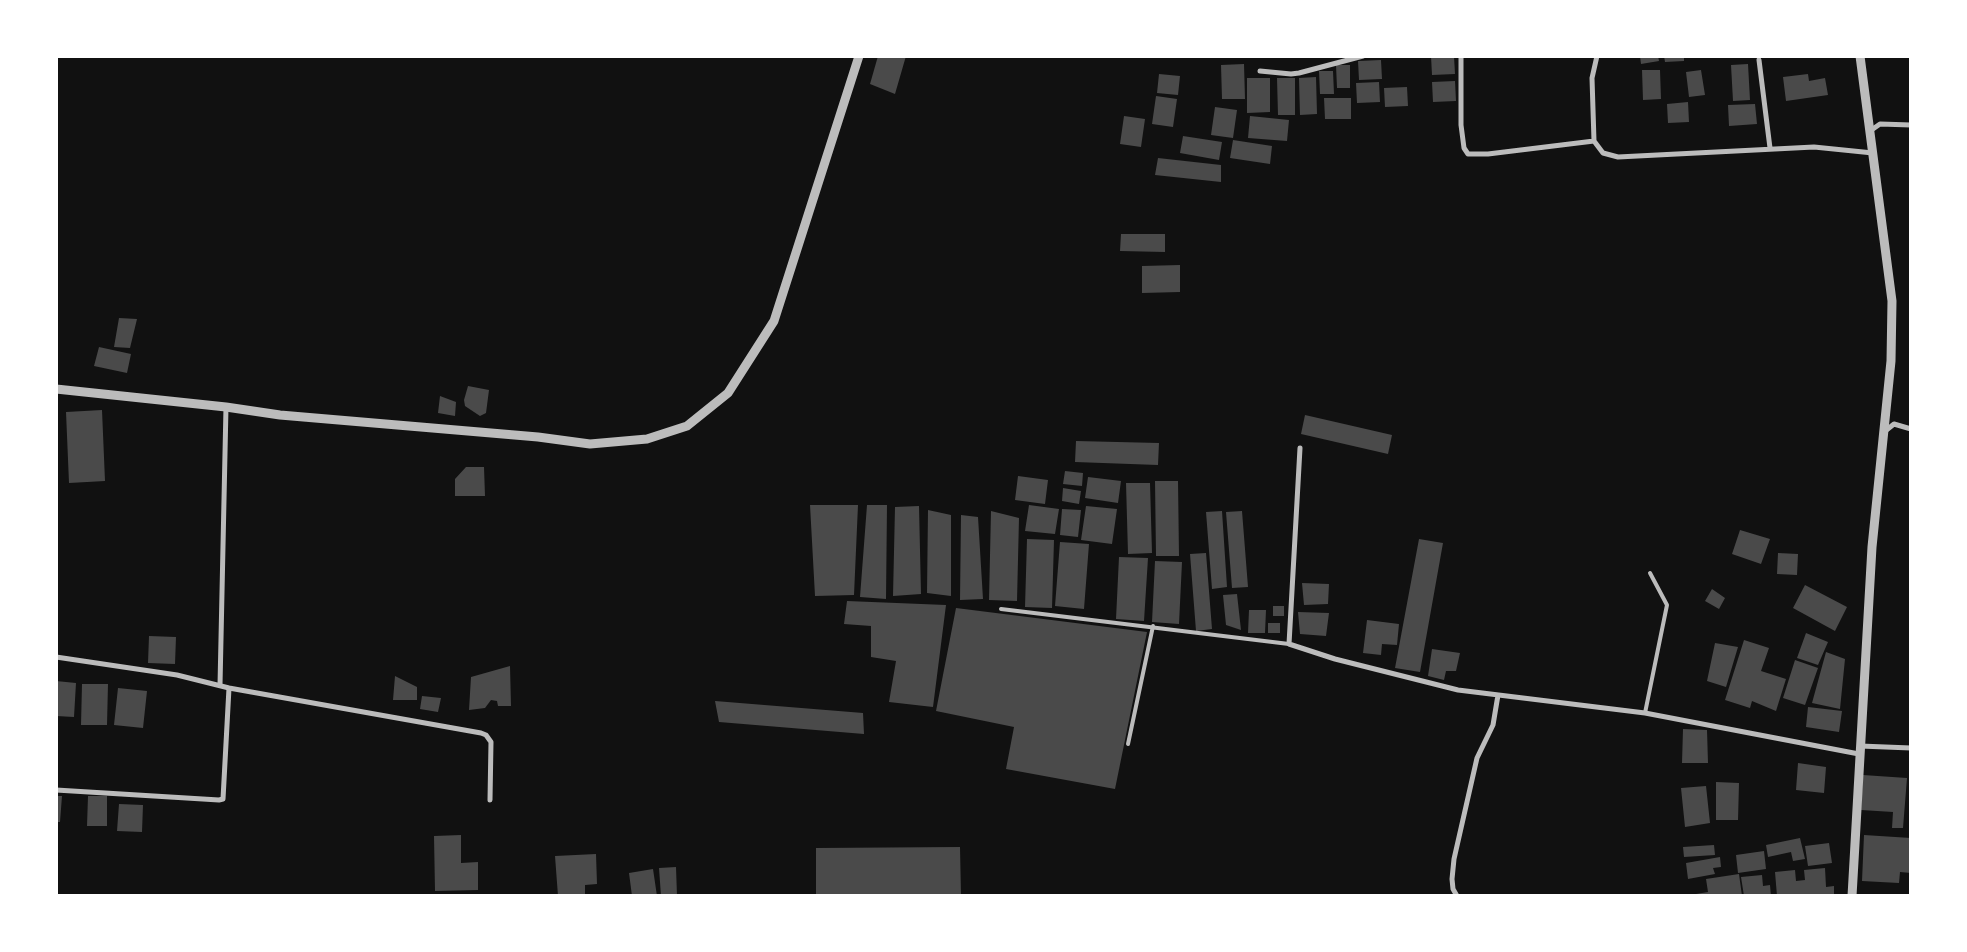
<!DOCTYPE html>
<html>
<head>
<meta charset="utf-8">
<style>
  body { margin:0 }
  #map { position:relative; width:1967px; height:952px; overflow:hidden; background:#111; font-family:"Playfair Display",serif }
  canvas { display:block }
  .frame { position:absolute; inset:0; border:58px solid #fff; pointer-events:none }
</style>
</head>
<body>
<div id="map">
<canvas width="1967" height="952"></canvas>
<div class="frame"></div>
</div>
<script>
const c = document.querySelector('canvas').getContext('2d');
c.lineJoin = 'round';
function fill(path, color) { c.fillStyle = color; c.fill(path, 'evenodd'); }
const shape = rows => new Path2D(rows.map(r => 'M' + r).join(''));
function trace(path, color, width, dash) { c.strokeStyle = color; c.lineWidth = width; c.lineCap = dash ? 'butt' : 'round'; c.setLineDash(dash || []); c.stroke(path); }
fill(shape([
  [878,56,906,56,895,94,870,84],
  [1431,56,1454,56,1455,74,1432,75],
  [1640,56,1658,56,1659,61,1641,64],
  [1664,56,1684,56,1684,61,1665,62],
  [1381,60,1382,79,1359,80,1358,61],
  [1244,64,1245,99,1222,99,1221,65],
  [1748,64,1750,100,1733,101,1731,65],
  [1336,65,1350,65,1350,88,1337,88],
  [1642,70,1660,70,1661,99,1643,100],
  [1701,70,1705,95,1689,97,1686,72],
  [1319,71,1333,71,1334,94,1320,94],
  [1159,74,1180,76,1178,95,1157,93],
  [1808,74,1809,81,1825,78,1828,95,1786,101,1783,77],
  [1316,77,1317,114,1300,115,1299,78],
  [1247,78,1270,78,1270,112,1247,113],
  [1277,78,1295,78,1295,115,1278,115],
  [1455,81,1456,101,1433,102,1432,82],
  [1379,82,1380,102,1357,103,1356,83],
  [1407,87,1408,106,1385,107,1384,88],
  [1156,96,1177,99,1173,127,1152,124],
  [1324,98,1351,98,1351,119,1325,119],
  [1688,102,1689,122,1668,123,1667,104],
  [1755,104,1757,124,1729,126,1728,105],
  [1215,107,1237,110,1233,138,1211,135],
  [1124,116,1145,119,1141,147,1120,144],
  [1250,116,1289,120,1287,141,1248,138],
  [1183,136,1222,142,1219,160,1180,153],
  [1233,140,1272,146,1270,164,1230,158],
  [1158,158,1221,165,1221,182,1155,175],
  [1121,234,1165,234,1165,252,1120,251],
  [1180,265,1180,292,1142,293,1142,266],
  [119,318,137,319,130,348,114,347],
  [99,347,131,354,127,373,94,366],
  [468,386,489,390,486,413,480,416,465,406,464,400],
  [440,396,456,402,455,416,438,413],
  [102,410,105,481,69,483,66,412],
  [1305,415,1392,435,1388,454,1301,434],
  [1076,441,1159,443,1158,465,1075,462],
  [466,467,484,467,485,496,455,496,455,479],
  [1065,471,1083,473,1082,486,1063,484],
  [1018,476,1048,480,1045,504,1015,500],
  [1088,477,1121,481,1118,503,1085,498],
  [1155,481,1178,481,1179,556,1156,556],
  [1126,483,1150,483,1152,553,1128,554],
  [1063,488,1081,491,1079,504,1062,501],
  [810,505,858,505,854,595,815,596],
  [867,505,887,505,886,599,860,597],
  [1029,505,1059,509,1055,534,1025,531],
  [919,506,921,594,893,596,895,507],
  [1086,506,1117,509,1112,544,1081,540],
  [1062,509,1081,510,1078,537,1060,535],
  [928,510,951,515,951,596,927,593],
  [991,511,1019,518,1017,601,989,600],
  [1222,511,1227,587,1212,589,1206,512],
  [1242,511,1248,587,1232,588,1226,512],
  [961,515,978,517,983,599,960,600],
  [1740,530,1770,539,1761,564,1732,554],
  [1027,539,1054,540,1052,608,1025,607],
  [1419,539,1443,543,1420,672,1395,668],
  [1060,542,1089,544,1084,609,1055,606],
  [1206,553,1212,629,1196,631,1190,554],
  [1778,553,1798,554,1797,575,1777,574],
  [1119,557,1148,558,1144,621,1116,619],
  [1155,561,1182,562,1179,624,1152,622],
  [1302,583,1329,584,1328,604,1304,605],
  [1805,585,1847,607,1835,631,1793,608],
  [1712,589,1725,598,1719,609,1705,601],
  [1237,594,1241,630,1226,625,1223,595],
  [847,601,946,605,933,707,889,702,896,661,871,657,871,626,844,624],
  [1273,606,1284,606,1284,616,1273,616],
  [956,608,1147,632,1115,789,1006,769,1014,727,936,711],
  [1249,610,1266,610,1265,633,1248,633],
  [1298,612,1329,613,1326,636,1300,634],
  [1367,620,1399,624,1397,645,1382,644,1381,655,1363,653],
  [1268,623,1280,623,1280,633,1268,633],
  [1806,633,1828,642,1818,665,1797,658],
  [149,636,176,637,175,664,148,663],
  [1744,640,1769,648,1761,671,1786,679,1776,711,1752,701,1750,708,1725,700],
  [1715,643,1738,647,1726,687,1707,681],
  [1432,649,1460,653,1456,671,1446,671,1444,680,1428,676],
  [1826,652,1845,659,1840,709,1812,703],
  [1795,660,1818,668,1805,705,1783,698],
  [510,666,511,706,498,706,497,701,491,700,485,708,469,710,471,677],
  [395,676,417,687,417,700,393,700],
  [56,681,76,683,74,717,56,716],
  [82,684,108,684,107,725,81,725],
  [118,688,147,691,143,728,114,725],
  [422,696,441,698,438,712,420,709],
  [715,701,863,713,864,734,719,722],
  [1808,707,1842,711,1839,732,1806,727],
  [1683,729,1707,730,1708,763,1682,763],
  [1798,763,1826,767,1824,793,1796,790],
  [1863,775,1907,778,1903,828,1892,828,1893,812,1861,810],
  [1716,782,1739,783,1738,820,1716,820],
  [1706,786,1710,823,1685,827,1681,788],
  [56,796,62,796,60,822,56,822],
  [88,796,107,796,107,826,87,826],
  [119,804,143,805,142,832,117,831],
  [461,835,461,863,478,862,478,890,435,891,434,836],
  [1864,835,1911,838,1911,873,1900,872,1899,883,1862,881],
  [1800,838,1805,859,1793,861,1791,852,1768,857,1766,845],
  [1829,843,1832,863,1808,866,1805,846],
  [1714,845,1715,855,1684,857,1683,847],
  [960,847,961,896,816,896,816,848],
  [1764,851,1766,869,1738,873,1736,855],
  [596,854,597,884,585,885,585,896,558,896,555,856],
  [1720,857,1721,867,1713,868,1715,874,1688,879,1686,863],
  [676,867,677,896,661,896,659,868],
  [1825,868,1826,887,1834,886,1834,896,1777,896,1775,872,1795,870,1796,881,1805,880,1804,870],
  [653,869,657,896,632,896,629,873],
  [1739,874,1742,896,1696,896,1696,894,1708,892,1706,879],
  [1762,875,1763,886,1770,885,1771,896,1744,896,1741,877]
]), '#4a4a4a');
trace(shape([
  [1001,609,1289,644],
  [1645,713,1667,605,1650,573],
  [1128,744,1153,626]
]), '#bcbcbc', 4);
trace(shape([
  [1461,56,1461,125,1464,148,1468,154,1488,154,1594,141],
  [1597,56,1592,78,1594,141,1603,153,1618,157,1814,147,1873,153],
  [1759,60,1770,148],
  [1260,71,1291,74,1299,73,1363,56],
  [1870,131,1880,124,1911,125],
  [1884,432,1894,424,1911,429],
  [1300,448,1289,644,1335,659,1458,690,1645,713,1859,754],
  [56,657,177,675,229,688,481,733,486,735,491,742,490,800],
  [220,685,226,407],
  [1860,746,1911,748],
  [56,790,219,800,223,799,229,688],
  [1457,896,1453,889,1452,879,1454,859,1477,758,1493,725,1498,695]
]), '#bcbcbc', 5);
trace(shape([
  [56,389,226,407,280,415,538,437,590,444,647,439,687,426,728,393,774,321,859,56],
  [1852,896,1872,547,1891,361,1892,301,1860,56]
]), '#bcbcbc', 9);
</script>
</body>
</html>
